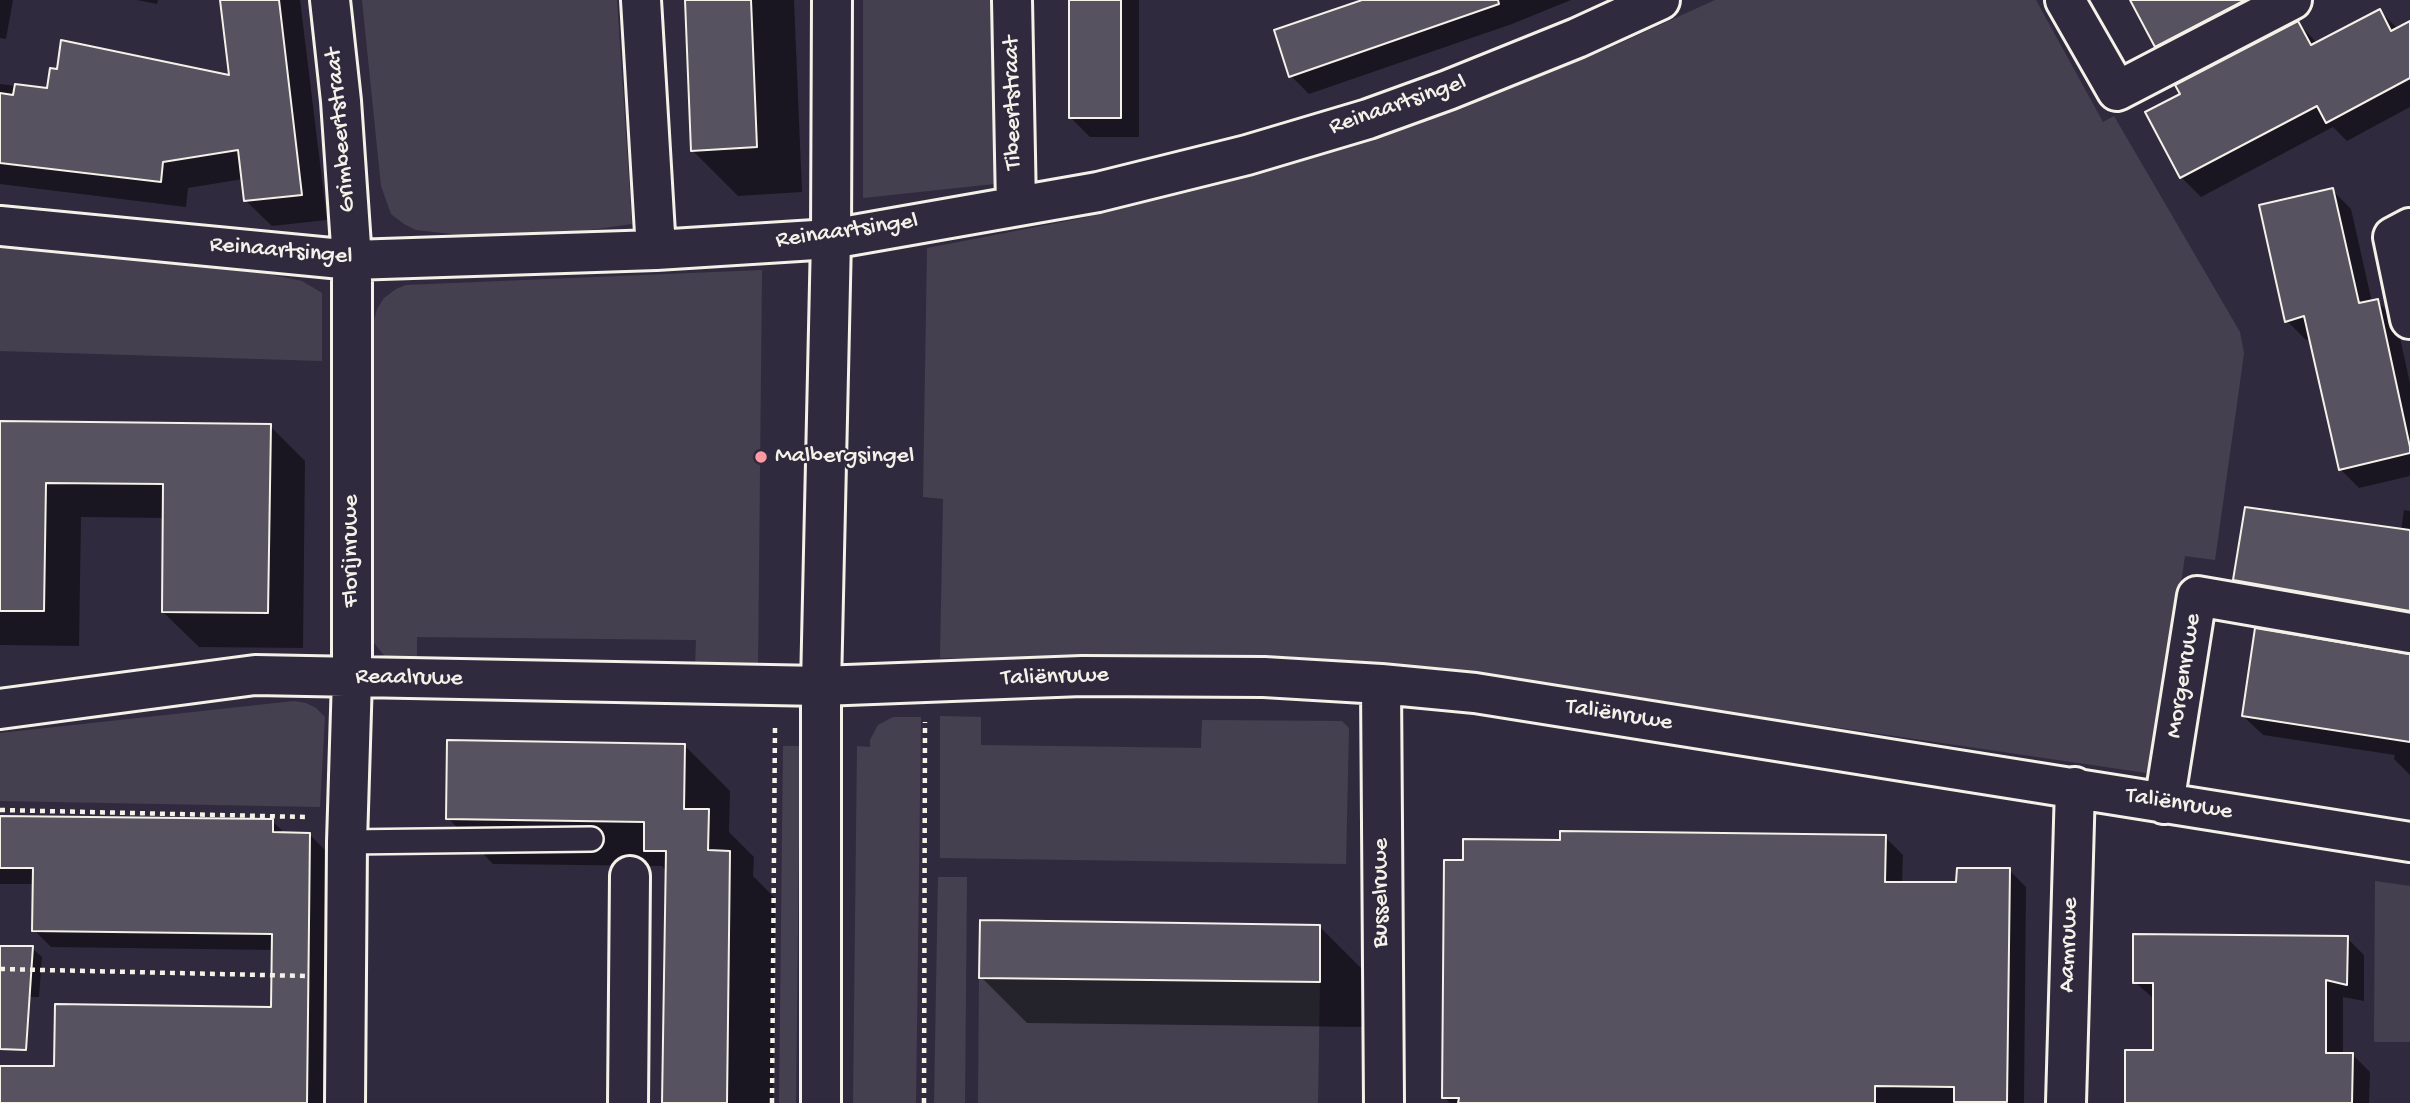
<!DOCTYPE html>
<html>
<head>
<meta charset="utf-8">
<style>
  body { margin:0 }
  canvas { display:block; background:#2f2a3d }
</style>
</head>
<body>
<canvas width="2410" height="1103"></canvas>
<script>
const c = document.querySelector('canvas').getContext('2d');
c.lineJoin = 'round';
function fill(path, color) { c.fillStyle = color; c.fill(path, 'evenodd'); }
const shape = rows => new Path2D(rows.map(r => 'M' + r).join(''));
function trace(path, color, width, dash) { c.strokeStyle = color; c.lineWidth = width; c.lineCap = dash ? 'butt' : 'round'; c.setLineDash(dash || []); c.stroke(path); }
function write(font, color, halo, rows, align = 'center') {
  c.font = font + ' "Gochi Hand",sans-serif'; c.lineWidth = 5; c.setLineDash([]); c.textBaseline = 'middle'; c.strokeStyle = halo; c.fillStyle = color; for (const [text, x, y, turn = 0] of rows) {
    c.save(); c.translate(x, y); c.rotate((+turn || 0) * Math.PI / 180); c.textAlign = isNaN(turn) ? turn : align; if (halo) c.strokeText(text, 0, 0); c.fillText(text, 0, 0); c.restore();
  }
}
fill(shape([
  [362,0,617,0,632,224,583,231,461,235,416,230,404,224,391,214,381,186],
  [863,0,995,0,994,184,863,198],
  [1715,0,2036,0,2103,122,2114,116,2240,332,2244,353,2242,368,2215,560,2185,556,2153,774,1425,667,1228,660,940,658,943,499,923,497,927,248,1083,218,1204,187,1365,139,1605,50],
  [0,244,83,255,263,273,302,281,322,293,322,361,0,351],
  [762,270,758,669,695,668,696,640,417,637,417,666,395,663,383,654,374,643,369,631,369,588,372,327,377,309,384,298,396,289,406,285],
  [294,701,306,703,316,708,325,717,320,807,0,801,0,733],
  [940,716,981,717,981,745,1201,748,1202,720,1342,721,1349,728,1346,864,940,858],
  [893,717,921,717,916,1103,853,1103,857,746,870,747,870,740,878,725],
  [783,746,800,746,796,1103,779,1103],
  [938,877,967,877,965,1103,934,1103],
  [2375,881,2410,886,2410,1042,2374,1042],
  [979,978,1320,982,1318,1103,978,1103]
]), '#454050');
fill(shape([
  [0,0,13,0,6,39,0,38],
  [137,0,158,0,157,4],
  [222,0,300,0,327,220,272,226,246,201,243,179,188,188,186,207,0,184,0,84,49,90,231,77],
  [686,0,794,0,802,192,738,196,692,150],
  [1070,0,1139,0,1139,137,1090,137,1070,117],
  [1357,0,1571,0,1512,24,1309,94,1291,76,1358,3],
  [2132,0,2294,0,2175,65,2156,46],
  [2380,11,2398,29,2410,27,2410,107,2347,141,2333,127,2201,197,2181,177,2147,113,2182,94,2298,23,2318,44],
  [2332,190,2351,209,2372,302,2377,301,2396,320,2410,383,2410,476,2359,488,2340,469,2311,339,2306,340,2287,321],
  [0,423,270,426,305,461,303,648,199,647,163,612,165,518,81,517,79,646,0,645],
  [2404,510,2410,511,2410,626,2255,598,2235,579,2401,531],
  [2410,663,2410,775,2394,759,2395,755,2263,735,2243,716],
  [684,745,730,791,729,832,754,857,753,876,775,898,773,1103,664,1103,667,872,662,866,493,864,448,818],
  [0,818,272,821,286,834,309,834,326,851,323,1103,0,1103,0,1067,56,1068,273,1009,273,950,51,947,34,930,35,884,0,884],
  [1885,837,1903,855,1902,884,1958,884,2009,870,2026,887,2024,1103,1450,1103,1444,1097],
  [1319,926,1365,972,1365,1027,1027,1023,981,977],
  [2347,938,2364,955,2364,1001,2343,997,2343,1054,2352,1054,2370,1072,2369,1103,2127,1103,2155,1052,2155,1000,2135,982],
  [0,947,32,948,42,957,39,997,0,997]
]), '#0007');
const building = shape([
  [220,0,279,0,302,195,244,201,238,150,163,162,161,182,0,163,0,93,13,95,15,84,47,88,50,68,57,69,61,40,229,75,220,0],
  [685,0,751,0,757,147,691,151,685,0],
  [1069,0,1121,0,1121,118,1069,118,1069,0],
  [1362,0,1498,0,1499,4,1289,77,1274,30,1362,0],
  [2130,0,2245,0,2155,47,2130,0],
  [2380,9,2391,31,2410,21,2410,78,2326,123,2317,106,2180,178,2145,112,2180,94,2175,85,2298,21,2311,45,2380,9],
  [2333,188,2359,303,2378,299,2410,447,2410,453,2339,470,2304,316,2285,322,2259,205,2333,188],
  [0,421,271,424,268,613,162,612,163,484,46,483,44,611,0,611,0,421],
  [2245,507,2410,530,2410,611,2233,580,2245,507],
  [2255,628,2410,654,2410,742,2242,716,2255,628],
  [447,740,685,744,684,809,709,809,708,850,730,851,727,1103,662,1103,666,851,644,851,644,822,446,819,447,740],
  [0,816,273,819,273,832,310,833,307,1103,0,1103,0,1066,54,1066,55,1004,271,1007,272,934,32,931,33,868,0,868,0,816],
  [1560,831,1886,835,1885,882,1956,882,1957,868,2010,868,2007,1102,1954,1102,1954,1087,1875,1086,1875,1103,1458,1103,1459,1098,1442,1098,1444,860,1463,860,1463,839,1560,840,1560,831],
  [980,920,1320,925,1320,982,979,978,980,920],
  [2133,934,2348,936,2347,985,2326,980,2326,1053,2353,1053,2352,1103,2125,1103,2125,1050,2153,1050,2153,983,2133,983,2133,934],
  [0,946,33,946,26,1050,0,1049,0,946]
]);
fill(building, '#56525f');
trace(building, '#f4f1e8', 2);
const service = shape([
  [347,842,591,839]
]);
const minor = shape([
  [330,0,341,101,352,260,352,678,347,842,345,1103],
  [641,0,656,250],
  [1012,0,1016,206],
  [2065,0,2117,91,2292,0],
  [0,226,352,260,656,250,831,239,1098,192,1247,155,1368,119,1448,90,1577,38,1660,0],
  [2410,228,2393,237,2410,319],
  [1381,684,1384,1103],
  [0,709,255,675,821,686,1082,676,1264,677,1381,684,1475,693,2410,842],
  [2164,804,2197,596,2410,633],
  [628,1103,630,876],
  [2066,1103,2075,787]
]);
const tertiary = shape([
  [821,1103,821,686,831,239,832,0]
]);
trace(service, '#f4f1e8', 28);
trace(minor, '#f4f1e8', 44);
trace(tertiary, '#f4f1e8', 44);
trace(shape([
  [0,810,307,817],
  [0,969,307,976],
  [772,1103,775,726],
  [924,1103,925,722]
]), '#f4f1e8', 4.5, [5, 5]);
trace(service, '#2f2a3d', 23);
trace(minor, '#2f2a3d', 38);
trace(tertiary, '#2f2a3d', 38);
for (const [x, y, r, color] of [
  [761,457,7,"#ff9aa2"]
]) { const dot = new Path2D(); dot.arc(x, y, r, 0, 2 * Math.PI); c.fillStyle = color; c.fill(dot); trace(dot, '#2f2a3d', 2.5); }
write('24px', '#f4f1e8', '#2f2a3d', [
  ["Tibeertstraat",1014,103,-91],
  ["Reinaartsingel",1398,106,-19],
  ["Grimbeertstraat",342,130,-95],
  ["Reinaartsingel",847,232,-8],
  ["Reinaartsingel",281,252,5],
  ["Florijnruwe",352,551,-90],
  ["Morgenruwe",2185,676,-81],
  ["Taliënruwe",1055,678,-2],
  ["Reaalruwe",409,679,1],
  ["Taliënruwe",1619,716,9],
  ["Taliënruwe",2179,805,9],
  ["Busselruwe",1382,893,-90],
  ["Aamruwe",2070,945,-88]
]);
write('24px', '#f4f1e8', '#2f2a3d', [
  ["Malbergsingel",775,457]
], 'left');
</script>
</body>
</html>
